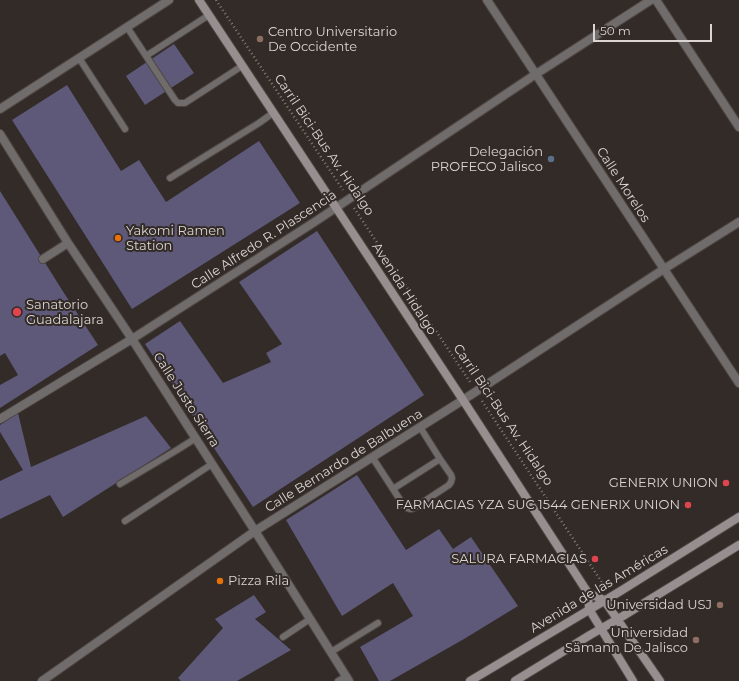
<!DOCTYPE html>
<html>
<head>
<meta charset="utf-8">
<style>
  body { margin:0 }
  #map { position:relative; width:739px; height:681px; overflow:hidden; background:#332b27; font-family:Montserrat,sans-serif }
  canvas { display:block }
  .scale { position:absolute; left:593px; top:24px; width:119px; height:18px; box-sizing:border-box; border:2px solid #dad5d2; border-top:0; padding-left:5px; font-size:12px; line-height:14px; white-space:nowrap; color:#dad5d2; -webkit-text-stroke:3px #332b27; paint-order:stroke }
</style>
</head>
<body>
<div id="map">
<canvas width="739" height="681"></canvas>
<div class="scale">50 m</div>
</div>
<script>
const c = document.querySelector('canvas').getContext('2d');
c.lineJoin = 'round';
function fill(path, color) { c.fillStyle = color; c.fill(path, 'evenodd'); }
const shape = rows => new Path2D(rows.map(r => 'M' + r).join(''));
function trace(path, color, width, dash) { c.strokeStyle = color; c.lineWidth = width; c.lineCap = dash ? 'butt' : 'round'; c.setLineDash(dash || []); c.stroke(path); }
function write(font, color, halo, rows, align = 'center') {
  c.font = font + ' Montserrat,sans-serif'; c.lineWidth = 4; c.setLineDash([]); c.textBaseline = 'middle'; c.strokeStyle = halo; c.fillStyle = color; for (const [text, x, y, turn = 0] of rows) {
    c.save(); c.translate(x, y); c.rotate((+turn || 0) * Math.PI / 180); c.textAlign = isNaN(turn) ? turn : align; if (halo) c.strokeText(text, 0, 0); c.fillText(text, 0, 0); c.restore();
  }
}
fill(shape([
  [174,44,194,73,145,105,126,76],
  [67,85,121,171,139,160,166,202,259,141,300,203,132,309,12,120],
  [0,191,64,293,98,345,0,408,0,385,18,375,5,353,0,356],
  [317,231,424,395,253,507,145,344,180,321,223,383,271,362,266,353,282,344,239,282],
  [18,413,31,467,146,416,171,448,63,517,50,495,0,519,0,481,23,470,0,432,0,425],
  [357,475,406,550,439,529,453,549,471,537,518,606,464,639,390,681,379,681,360,647,413,616,393,583,342,616,286,520],
  [254,595,266,612,255,619,291,650,237,681,181,681,178,678,223,628,215,619]
]), '#5e5879');
const lane = shape([
  [127,27,175,100,178,103,185,103,242,66],
  [146,56,209,15],
  [79,58,125,129],
  [170,178,259,123,273,113],
  [420,427,440,459],
  [372,457,380,469,393,489,404,506,407,508,411,509,414,508,449,485,451,482,452,478,451,475,440,459,393,489],
  [120,484,177,450,196,438],
  [125,521,212,464],
  [283,637,310,619],
  [331,652,378,623],
  [338,681,347,676]
]);
const street = shape([
  [487,0,739,383],
  [656,0,739,127],
  [0,109,169,0],
  [0,134,68,243,132,339,255,531,349,681],
  [43,259,68,243],
  [0,419,132,339,316,221,536,74,651,0],
  [42,681,255,531,463,400,664,269,739,222]
]);
const secondary = shape([
  [199,0,463,400,588,593,589,609,633,681],
  [588,593,604,600,660,681],
  [470,681,619,592,739,517],
  [515,681,590,635,623,616,739,545]
]);
trace(lane, '#4e4642', 8);
trace(street, '#4e4642', 10);
trace(secondary, '#4e4642', 10);
trace(shape([
  [216,0,343,190],
  [354,208,470,382],
  [482,401,605,587]
]), '#857f7b', 2.5, [1, 3]);
trace(lane, '#716c6c', 6);
trace(street, '#716c6c', 8);
trace(secondary, '#978f8f', 8);
for (const [x, y, r, color] of [
  [260,39,4,"#8d6e63"],
  [551,159,4,"#5c6f8a"],
  [118,238,4,"#e8710a"],
  [17,312,5,"#e0444e"],
  [726,483,4,"#e0444e"],
  [688,505,4,"#e0444e"],
  [595,559,4,"#e0444e"],
  [220,581,4,"#e8710a"],
  [720,605,4,"#8d6e63"],
  [696,640,4,"#8d6e63"]
]) { const dot = new Path2D(); dot.arc(x, y, r, 0, 2 * Math.PI); c.fillStyle = color; c.fill(dot); trace(dot, '#332b27', 1.5); }
write('13px', '#dad5d2', '#332b27', [
  ["Centro Universitario",268,32,"left"],
  ["De Occidente",268,47,"left"],
  ["Delegación",543,152],
  ["PROFECO Jalisco",543,167],
  ["Yakomi Ramen",126,231,"left"],
  ["Station",126,246,"left"],
  ["Sanatorio",26,305,"left"],
  ["Guadalajara",26,320,"left"],
  ["GENERIX UNION",718,483],
  ["FARMACIAS YZA SUC 1544 GENERIX UNION",680,505],
  ["SALURA FARMACIAS",587,559],
  ["Pizza Rila",228,581,"left"],
  ["Universidad USJ",712,605],
  ["Universidad",688,633],
  ["Sämann De Jalisco",688,648]
], 'right');
write('13px', '#dad5d2', '#332b27', [
  ["Carril Bici-Bus Av. Hidalgo",324,145,56],
  ["Calle Morelos",623,185,57],
  ["Calle Alfredo R. Plascencia",264,240,-33],
  ["Avenida Hidalgo",404,289,57],
  ["Calle Justo Sierra",186,400,57],
  ["Carril Bici-Bus Av. Hidalgo",503,415,56],
  ["Calle Bernardo de Balbuena",344,461,-32],
  ["Avenida de las Américas",599,589,-31]
]);
</script>
</body>
</html>
